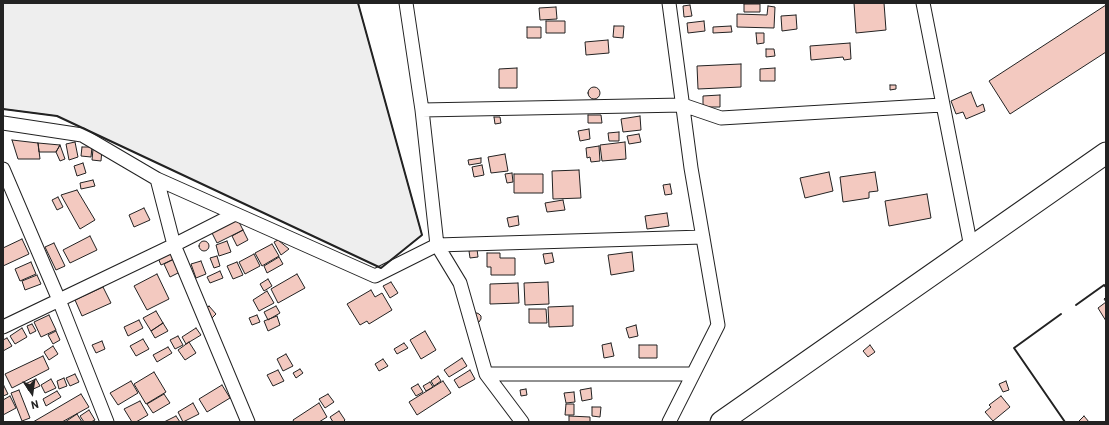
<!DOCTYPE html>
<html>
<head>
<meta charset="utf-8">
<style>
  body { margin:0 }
  #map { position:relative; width:1109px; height:425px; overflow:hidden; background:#fff; font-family:Barlow,sans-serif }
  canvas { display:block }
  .frame { position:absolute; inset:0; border:4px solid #222; pointer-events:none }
  .north { position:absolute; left:12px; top:373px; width:40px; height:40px; -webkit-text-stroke:3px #fff; paint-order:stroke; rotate:167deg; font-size:11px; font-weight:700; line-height:16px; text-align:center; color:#222 }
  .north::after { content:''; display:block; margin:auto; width:14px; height:18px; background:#222; clip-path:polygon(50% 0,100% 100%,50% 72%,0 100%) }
</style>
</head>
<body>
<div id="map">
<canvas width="1109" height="425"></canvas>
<div class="frame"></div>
<div class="north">N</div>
</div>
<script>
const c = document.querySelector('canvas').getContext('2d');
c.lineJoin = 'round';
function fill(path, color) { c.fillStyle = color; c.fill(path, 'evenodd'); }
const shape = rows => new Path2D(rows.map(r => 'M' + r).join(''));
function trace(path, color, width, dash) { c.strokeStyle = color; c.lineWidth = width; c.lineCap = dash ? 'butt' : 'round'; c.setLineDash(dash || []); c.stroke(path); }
const green = shape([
  [3,3,358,3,422,235,381,268,57,116,3,109,3,3]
]);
fill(green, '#eee');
trace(green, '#6f6f6f', 1);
const building = shape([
  [854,3,884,3,886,30,856,33,854,3],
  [744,4,760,4,760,12,744,12,744,4],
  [690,5,692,16,684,17,683,6,690,5],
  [1106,5,1106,52,1010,114,989,81,1106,5],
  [768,6,775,7,774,28,737,27,737,14,767,15,768,6],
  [556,7,557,19,540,20,539,8,556,7],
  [796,15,797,29,782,31,781,16,796,15],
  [546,21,565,21,565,33,546,33,546,21],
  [704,21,705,31,688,33,687,23,704,21],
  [614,26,624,26,623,38,613,37,614,26],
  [731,26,732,32,713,33,713,27,731,26],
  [527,27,541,27,541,38,527,38,527,27],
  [756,33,764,33,764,43,757,44,756,33],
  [608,40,609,53,586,55,585,42,608,40],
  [850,43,851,59,844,60,843,57,811,60,810,46,850,43],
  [766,49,774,49,775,56,766,57,766,49],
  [741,64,741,87,698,89,697,66,741,64],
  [517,68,517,88,499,88,499,69,517,68],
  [775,68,775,81,760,81,760,69,775,68],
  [890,85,896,85,896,89,890,90,890,85],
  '588 93a6 6 0 1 1 12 0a6 6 0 1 1-12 0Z',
  [971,92,977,107,983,104,985,111,966,119,963,112,956,114,951,101,971,92],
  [720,95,720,107,703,107,703,96,720,95],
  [588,115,601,115,602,123,588,123,588,115],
  [640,116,641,130,623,132,621,119,640,116],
  [494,117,500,117,501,123,495,124,494,117],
  [589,129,590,139,580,141,578,131,589,129],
  [619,132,619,141,609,141,608,133,619,132],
  [639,134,641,142,629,144,627,136,639,134],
  [12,140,38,143,40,159,18,159,12,140],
  [75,142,78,157,69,160,66,144,75,142],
  [625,142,626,159,602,161,600,145,625,142],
  [38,143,60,145,56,152,39,152,38,143],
  [60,145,65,159,60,161,56,152,60,145],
  [599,146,600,161,591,162,590,157,587,158,586,148,599,146],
  [82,147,92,147,91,157,81,156,82,147],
  [93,149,102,149,101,161,92,160,93,149],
  [505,154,508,171,491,173,488,157,505,154],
  [481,158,481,163,469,165,468,160,481,158],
  [83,163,86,173,77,176,74,166,83,163],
  [482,165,484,175,474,177,472,167,482,165],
  [579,170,581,198,553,199,552,171,579,170],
  [829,172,833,191,805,198,800,178,829,172],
  [875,172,878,191,869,192,869,198,843,202,840,177,875,172],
  [512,173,513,182,507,183,505,174,512,173],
  [514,174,543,174,543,193,514,193,514,174],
  [93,180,95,186,81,189,80,183,93,180],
  [670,184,672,194,665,195,663,185,670,184],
  [77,190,95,220,80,229,61,195,77,190],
  [927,194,931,218,889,226,885,201,927,194],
  [58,197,63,207,57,210,52,200,58,197],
  [563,200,565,210,547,212,545,203,563,200],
  [144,208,150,220,134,227,129,215,144,208],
  [667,213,669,226,647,229,645,216,667,213],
  [518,216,519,225,509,227,507,218,518,216],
  [237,218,243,230,217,243,211,231,237,218],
  [243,230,248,240,237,246,232,236,243,230],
  [90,236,97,250,70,263,63,250,90,236],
  [22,239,29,254,3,266,3,248,22,239],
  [278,240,289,249,281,255,274,242,278,240],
  '199 246a5 5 0 1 1 10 0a5 5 0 1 1-10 0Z',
  [227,241,231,252,219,256,216,245,227,241],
  [54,243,65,266,56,270,45,247,54,243],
  [272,244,279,256,262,266,255,253,272,244],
  [477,249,478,257,470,258,469,251,477,249],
  [171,252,174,259,161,265,158,258,171,252],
  [632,252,634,271,611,275,608,255,632,252],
  [487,253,500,253,500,258,515,258,515,275,491,275,491,267,487,267,487,253],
  [552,253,554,262,545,264,543,254,552,253],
  [254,254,260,266,245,274,239,262,254,254],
  [217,256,220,266,214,268,210,258,217,256],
  [279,257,283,264,267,273,264,266,279,257],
  [174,259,180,272,170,277,164,264,174,259],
  [201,261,206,274,196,278,191,264,201,261],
  [31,262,36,274,20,281,15,269,31,262],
  [237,262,243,275,233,279,227,266,237,262],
  [220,271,223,278,210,283,207,277,220,271],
  [157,274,169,299,147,310,134,286,157,274],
  [297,274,305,288,278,303,271,289,297,274],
  [37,275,41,284,25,290,22,281,37,275],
  [268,279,272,286,264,291,260,284,268,279],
  [391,282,398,293,390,298,383,286,391,282],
  [548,282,549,304,525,305,524,283,548,282],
  [518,283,519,303,490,304,490,284,518,283],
  [103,287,111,303,82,316,75,300,103,287],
  [371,290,375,297,382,293,392,310,369,324,367,321,360,325,347,304,371,290],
  [267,291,274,303,259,311,253,300,267,291],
  [1106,297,1106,321,1098,308,1106,302,1104,299,1106,297],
  [209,306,216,314,210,320,203,312,209,306],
  [276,306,280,313,268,320,264,312,276,306],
  [573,306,573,326,549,327,548,307,573,306],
  [529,309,546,309,547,323,529,323,529,309],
  [156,311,163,323,151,331,143,318,156,311],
  [474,313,477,313,479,314,481,316,481,319,479,322,476,323,474,313],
  [49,315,56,330,41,337,34,322,49,315],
  [257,315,260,322,252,325,249,318,257,315],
  [277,316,280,325,268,331,264,321,277,316],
  [139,320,143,328,128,336,124,327,139,320],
  [163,323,168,331,155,338,151,331,163,323],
  [32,324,36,331,30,334,27,326,32,324],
  [636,325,638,336,629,338,626,328,636,325],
  [22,328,27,337,15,344,10,336,22,328],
  [196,328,201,335,186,344,182,337,196,328],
  [56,331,60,340,53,344,48,335,56,331],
  [425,331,436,350,421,359,410,340,425,331],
  [178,336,183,345,175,349,170,340,178,336],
  [7,338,12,346,3,351,3,340,7,338],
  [143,339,149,349,136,356,130,346,143,339],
  [102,341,105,349,96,353,92,345,102,341],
  [189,342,196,353,185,360,178,350,189,342],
  [404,343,408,348,397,354,394,349,404,343],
  [611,343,614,356,604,358,602,345,611,343],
  [639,345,657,345,657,358,639,358,639,345],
  [870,345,875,352,868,357,863,351,870,345],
  [53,346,58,354,49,360,44,352,53,346],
  [168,347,172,353,157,362,153,355,168,347],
  [286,354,293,366,283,371,277,359,286,354],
  [43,356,49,369,12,388,5,374,43,356],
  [462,358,467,366,449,377,444,370,462,358],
  [383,359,388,366,379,371,375,364,383,359],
  [300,369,303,373,296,378,293,373,300,369],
  [278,370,284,381,273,386,267,375,278,370],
  [470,370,475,379,459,388,454,380,470,370],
  [154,372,166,392,146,404,134,384,154,372],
  [75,374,79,382,70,386,66,378,75,374],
  [438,376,441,381,434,386,431,381,438,376],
  [64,378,67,386,59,389,57,381,64,378],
  [36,379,40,386,29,391,25,384,36,379],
  [51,379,56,388,45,393,41,385,51,379],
  [131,381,138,393,118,405,110,393,131,381],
  [443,381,451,393,417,415,409,402,443,381],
  [1006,381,1009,390,1003,392,999,384,1006,381],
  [430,382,433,387,426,391,423,386,430,382],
  [418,384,423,392,416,396,411,388,418,384],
  [222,385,230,398,207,412,199,399,222,385],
  [4,386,8,394,3,396,3,387,4,386],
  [591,388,592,399,582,401,580,390,591,388],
  [526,389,527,395,521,396,520,390,526,389],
  [19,390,30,418,22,421,11,393,19,390],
  [57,391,61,397,46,406,43,399,57,391],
  [574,392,575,402,566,403,564,393,574,392],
  [81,394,89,407,62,422,33,422,81,394],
  [164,394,170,403,153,413,147,404,164,394],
  [328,394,334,402,325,408,319,399,328,394],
  [10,396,16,408,3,415,3,400,10,396],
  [1001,396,1010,407,993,421,985,412,991,407,989,405,1001,396],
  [140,401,148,415,136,422,132,422,124,409,140,401],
  [193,403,199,414,183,422,178,412,193,403],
  [319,403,327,417,319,422,294,422,293,420,319,403],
  [566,404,574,404,574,415,565,415,566,404],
  [592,407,601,407,600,417,592,416,592,407],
  [89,410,95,420,91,422,84,422,80,416,89,410],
  [339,411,345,420,343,422,333,422,330,417,339,411],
  [77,414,82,422,65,422,77,414],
  [176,416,180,422,164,422,176,416],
  [569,416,590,417,590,422,569,422,569,416],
  [1084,416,1089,422,1078,422,1084,416]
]);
fill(building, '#f3c9c0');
trace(building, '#222', 1);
const minor = shape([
  [406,3,422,110,437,245,703,237],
  [669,3,691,168,718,325,669,422],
  [923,3,971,247],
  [422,110,683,105,721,118,942,105],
  [3,123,82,135,157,179,375,276,437,245,460,283,486,374,522,422],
  [3,169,59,300,107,422],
  [157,179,174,245,248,422],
  [3,327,174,245,235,214],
  [486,374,693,374]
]);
const primary = shape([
  [721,422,1106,153]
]);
trace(minor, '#222', 15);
trace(primary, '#222', 23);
trace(minor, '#fff', 13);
trace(primary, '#fff', 21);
trace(shape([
  [3,109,57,116,381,268,422,235,358,3],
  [1076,305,1104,285,1106,287],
  [1061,314,1014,348,1065,422]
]), '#222', 2);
</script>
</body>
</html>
